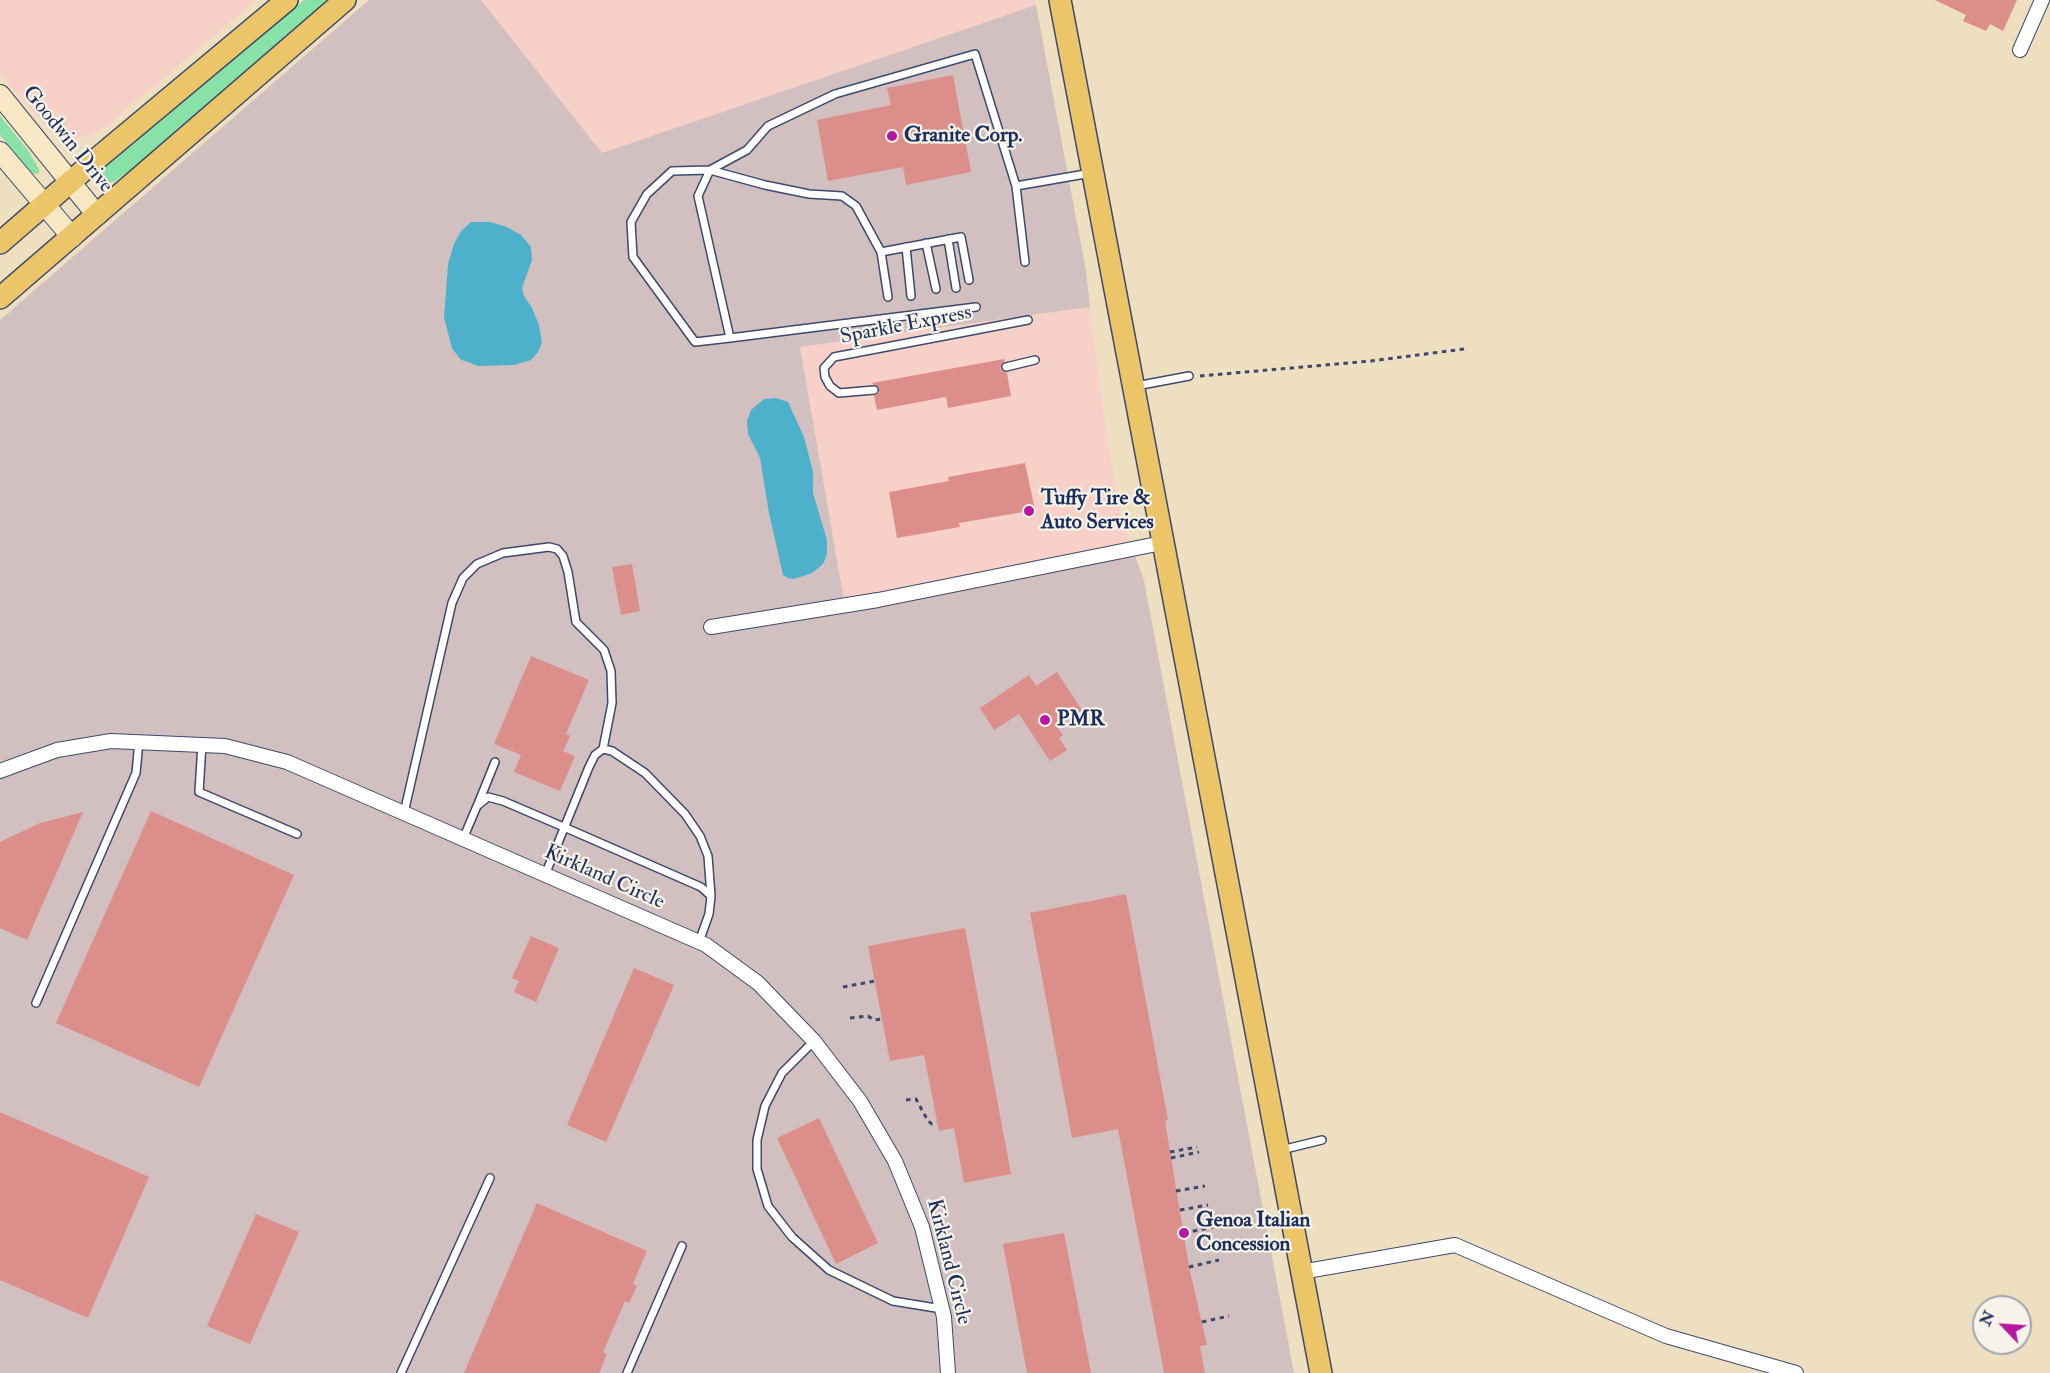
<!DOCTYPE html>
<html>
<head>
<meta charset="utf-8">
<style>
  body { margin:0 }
  #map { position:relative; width:2050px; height:1373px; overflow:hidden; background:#eedfc0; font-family:"IM FELL Double Pica",serif }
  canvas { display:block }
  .north { position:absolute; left:1972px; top:1295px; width:60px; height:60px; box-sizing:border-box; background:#f7f3e8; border:2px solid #9fa5b1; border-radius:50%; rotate:295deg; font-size:16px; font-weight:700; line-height:24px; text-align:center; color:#1b2f5e }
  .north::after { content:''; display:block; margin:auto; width:21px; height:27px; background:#b5179e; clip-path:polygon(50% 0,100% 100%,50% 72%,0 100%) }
</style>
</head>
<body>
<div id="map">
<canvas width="2050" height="1373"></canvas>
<div class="north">N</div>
</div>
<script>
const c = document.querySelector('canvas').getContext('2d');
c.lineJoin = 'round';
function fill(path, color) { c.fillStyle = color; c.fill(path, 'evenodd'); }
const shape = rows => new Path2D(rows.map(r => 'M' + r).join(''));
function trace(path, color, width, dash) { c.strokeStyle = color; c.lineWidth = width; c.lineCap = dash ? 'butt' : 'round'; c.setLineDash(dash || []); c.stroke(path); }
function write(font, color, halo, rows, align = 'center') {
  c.font = font + ' "IM FELL Double Pica",serif'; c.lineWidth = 4.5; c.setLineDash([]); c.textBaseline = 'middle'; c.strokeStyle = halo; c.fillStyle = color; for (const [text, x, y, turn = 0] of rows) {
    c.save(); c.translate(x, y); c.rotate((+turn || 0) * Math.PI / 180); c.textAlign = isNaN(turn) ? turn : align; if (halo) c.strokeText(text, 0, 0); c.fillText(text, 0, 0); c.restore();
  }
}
fill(shape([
  [0,0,257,0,103,129,91,136,79,138,65,136,54,131,30,109,0,74],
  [481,0,1035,0,1036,5,602,153],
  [1090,307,1106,431,1122,519,1134,553,846,612,800,347]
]), '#f7d1c7');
fill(shape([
  [369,0,481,0,602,153,1036,5,1086,271,1090,307,800,347,846,612,1134,553,1144,581,1294,1373,0,1373,0,320]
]), '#d2bfc0');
fill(shape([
  [304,0,327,0,132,169,115,181,108,184,102,184,98,178,99,172],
  [0,116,27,149,39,169,39,173,33,174,29,170,0,135]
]), '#88e1a6');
fill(shape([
  [471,222,490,222,507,227,521,235,531,247,532,260,522,288,524,296,532,308,539,325,542,342,538,352,531,360,514,365,478,366,460,359,452,348,444,318,448,264,454,244,461,231],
  [776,398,788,402,804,437,813,472,813,493,827,540,827,554,823,564,812,573,794,579,788,578,783,575,769,513,760,458,748,434,747,421,751,410,764,399]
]), '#4db1cc');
fill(shape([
  [1935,0,2017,0,2003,31,1990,24,1986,31,1963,21,1966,15],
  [953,75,971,172,906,185,903,167,828,181,817,120,891,105,887,88],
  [1004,359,1005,362,1000,368,1002,371,1007,373,1011,396,948,408,946,397,877,410,874,396,879,393,879,389,872,383],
  [1025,463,1035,510,959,523,960,527,897,538,889,492,949,481,948,477],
  [632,564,640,611,621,615,612,567],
  [531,656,589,680,566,734,570,736,563,751,575,756,560,791,514,772,521,755,494,744],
  [1057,672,1082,710,1057,727,1063,735,1059,738,1067,750,1050,761,1019,714,994,730,980,708,1029,675,1036,686],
  [151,811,294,875,199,1087,56,1023],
  [83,812,27,940,0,928,0,842,40,823],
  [1126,894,1168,1120,1165,1121,1189,1267,1207,1345,1200,1346,1205,1373,1164,1373,1118,1129,1072,1138,1030,913],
  [965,928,1011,1174,964,1183,954,1128,939,1131,924,1055,890,1061,868,946],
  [531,936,559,948,536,1002,514,992,519,981,512,978],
  [634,968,674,985,606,1142,567,1125],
  [0,1112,149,1177,88,1318,0,1280],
  [819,1118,878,1243,836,1264,777,1138],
  [537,1203,647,1251,633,1284,637,1286,629,1303,625,1301,603,1352,607,1354,599,1373,464,1373],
  [256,1214,299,1232,250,1344,207,1326],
  [1064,1233,1091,1373,1027,1373,1003,1244]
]), '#dc8f8a');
const lane = shape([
  [948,239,956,288],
  [926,243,936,289],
  [906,247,911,296],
  [881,252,961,237,969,280],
  [1025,262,1016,186,1091,173],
  [888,297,881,252,856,206,842,196,809,194,765,185,710,170,672,171,647,194,631,222,633,257,695,342,730,338,698,196,710,170,747,150,768,126,835,94,975,54,1016,186],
  [730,338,976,307],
  [1006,367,1035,360],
  [1136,386,1189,376],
  [874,390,839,393,830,386,825,377,824,368,834,357,1028,320],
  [202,744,199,792,297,834],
  [478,804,495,762],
  [404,813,452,603,463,578,477,564,503,553,549,547,557,549,563,556,568,572,576,622,604,650,611,671,612,703,603,749],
  [463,839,477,806,488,797,503,801,573,831,701,887,711,896,709,914,699,942],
  [545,875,589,767,595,755,603,749,612,751,645,773,685,814,700,836,708,856,711,896],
  [36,1003,136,773,139,741],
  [814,1041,782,1073,765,1106,757,1140,757,1169,768,1206,792,1237,829,1270,893,1301,942,1309],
  [1281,1150,1322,1140],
  [401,1373,490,1178],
  [627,1373,682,1246]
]);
const street = shape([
  [2020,50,2042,0],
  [711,627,878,600,1162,543],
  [0,771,57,750,111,741,225,746,287,762,706,945,758,983,814,1041,860,1101,895,1161,922,1227,944,1317,948,1373],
  [1301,1272,1455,1245,1666,1336,1796,1373]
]);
const secondary = shape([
  [0,95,97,215],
  [0,152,72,237]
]);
const primary = shape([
  [1060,0,1321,1373],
  [0,243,99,157,287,0],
  [0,298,345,0]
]);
trace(lane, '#3b496d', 10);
trace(street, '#3b496d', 16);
trace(secondary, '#3b496d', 22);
trace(primary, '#3b496d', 24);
trace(shape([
  [1200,376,1371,361,1464,349],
  [843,987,875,981],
  [850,1018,868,1016,874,1020,882,1019],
  [906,1100,916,1099,928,1121,932,1124,937,1123],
  [1170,1152,1197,1147],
  [1171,1158,1199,1152],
  [1176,1191,1205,1186],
  [1180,1210,1208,1205],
  [1184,1233,1213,1227],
  [1189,1267,1219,1260],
  [1202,1322,1229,1316]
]), '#3b496d', 3, [4.5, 4.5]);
trace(lane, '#fff', 7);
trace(street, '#fff', 14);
trace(secondary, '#f8e8c3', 20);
trace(primary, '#edc569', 21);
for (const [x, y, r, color] of [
  [892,136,6,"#b5179e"],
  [1029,511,6,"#b5179e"],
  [1045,720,6,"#b5179e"],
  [1184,1233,6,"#b5179e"]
]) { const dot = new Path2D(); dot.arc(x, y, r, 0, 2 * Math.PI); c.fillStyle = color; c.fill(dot); trace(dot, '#f7f3e8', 2); }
write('bold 21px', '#1b2f5e', '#f7f3e8', [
  ["Granite Corp.",904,136],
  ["Tuffy Tire &",1041,499],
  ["Auto Services",1041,523],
  ["PMR",1057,720],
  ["Genoa Italian",1196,1221],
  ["Concession",1196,1245]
], 'left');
write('21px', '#1b2f5e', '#f7f3e8', [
  ["Goodwin Drive",67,140,51],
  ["Sparkle Express",906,326,-11],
  ["Kirkland Circle",604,878,24],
  ["Kirkland Circle",948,1262,76]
]);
</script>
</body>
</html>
